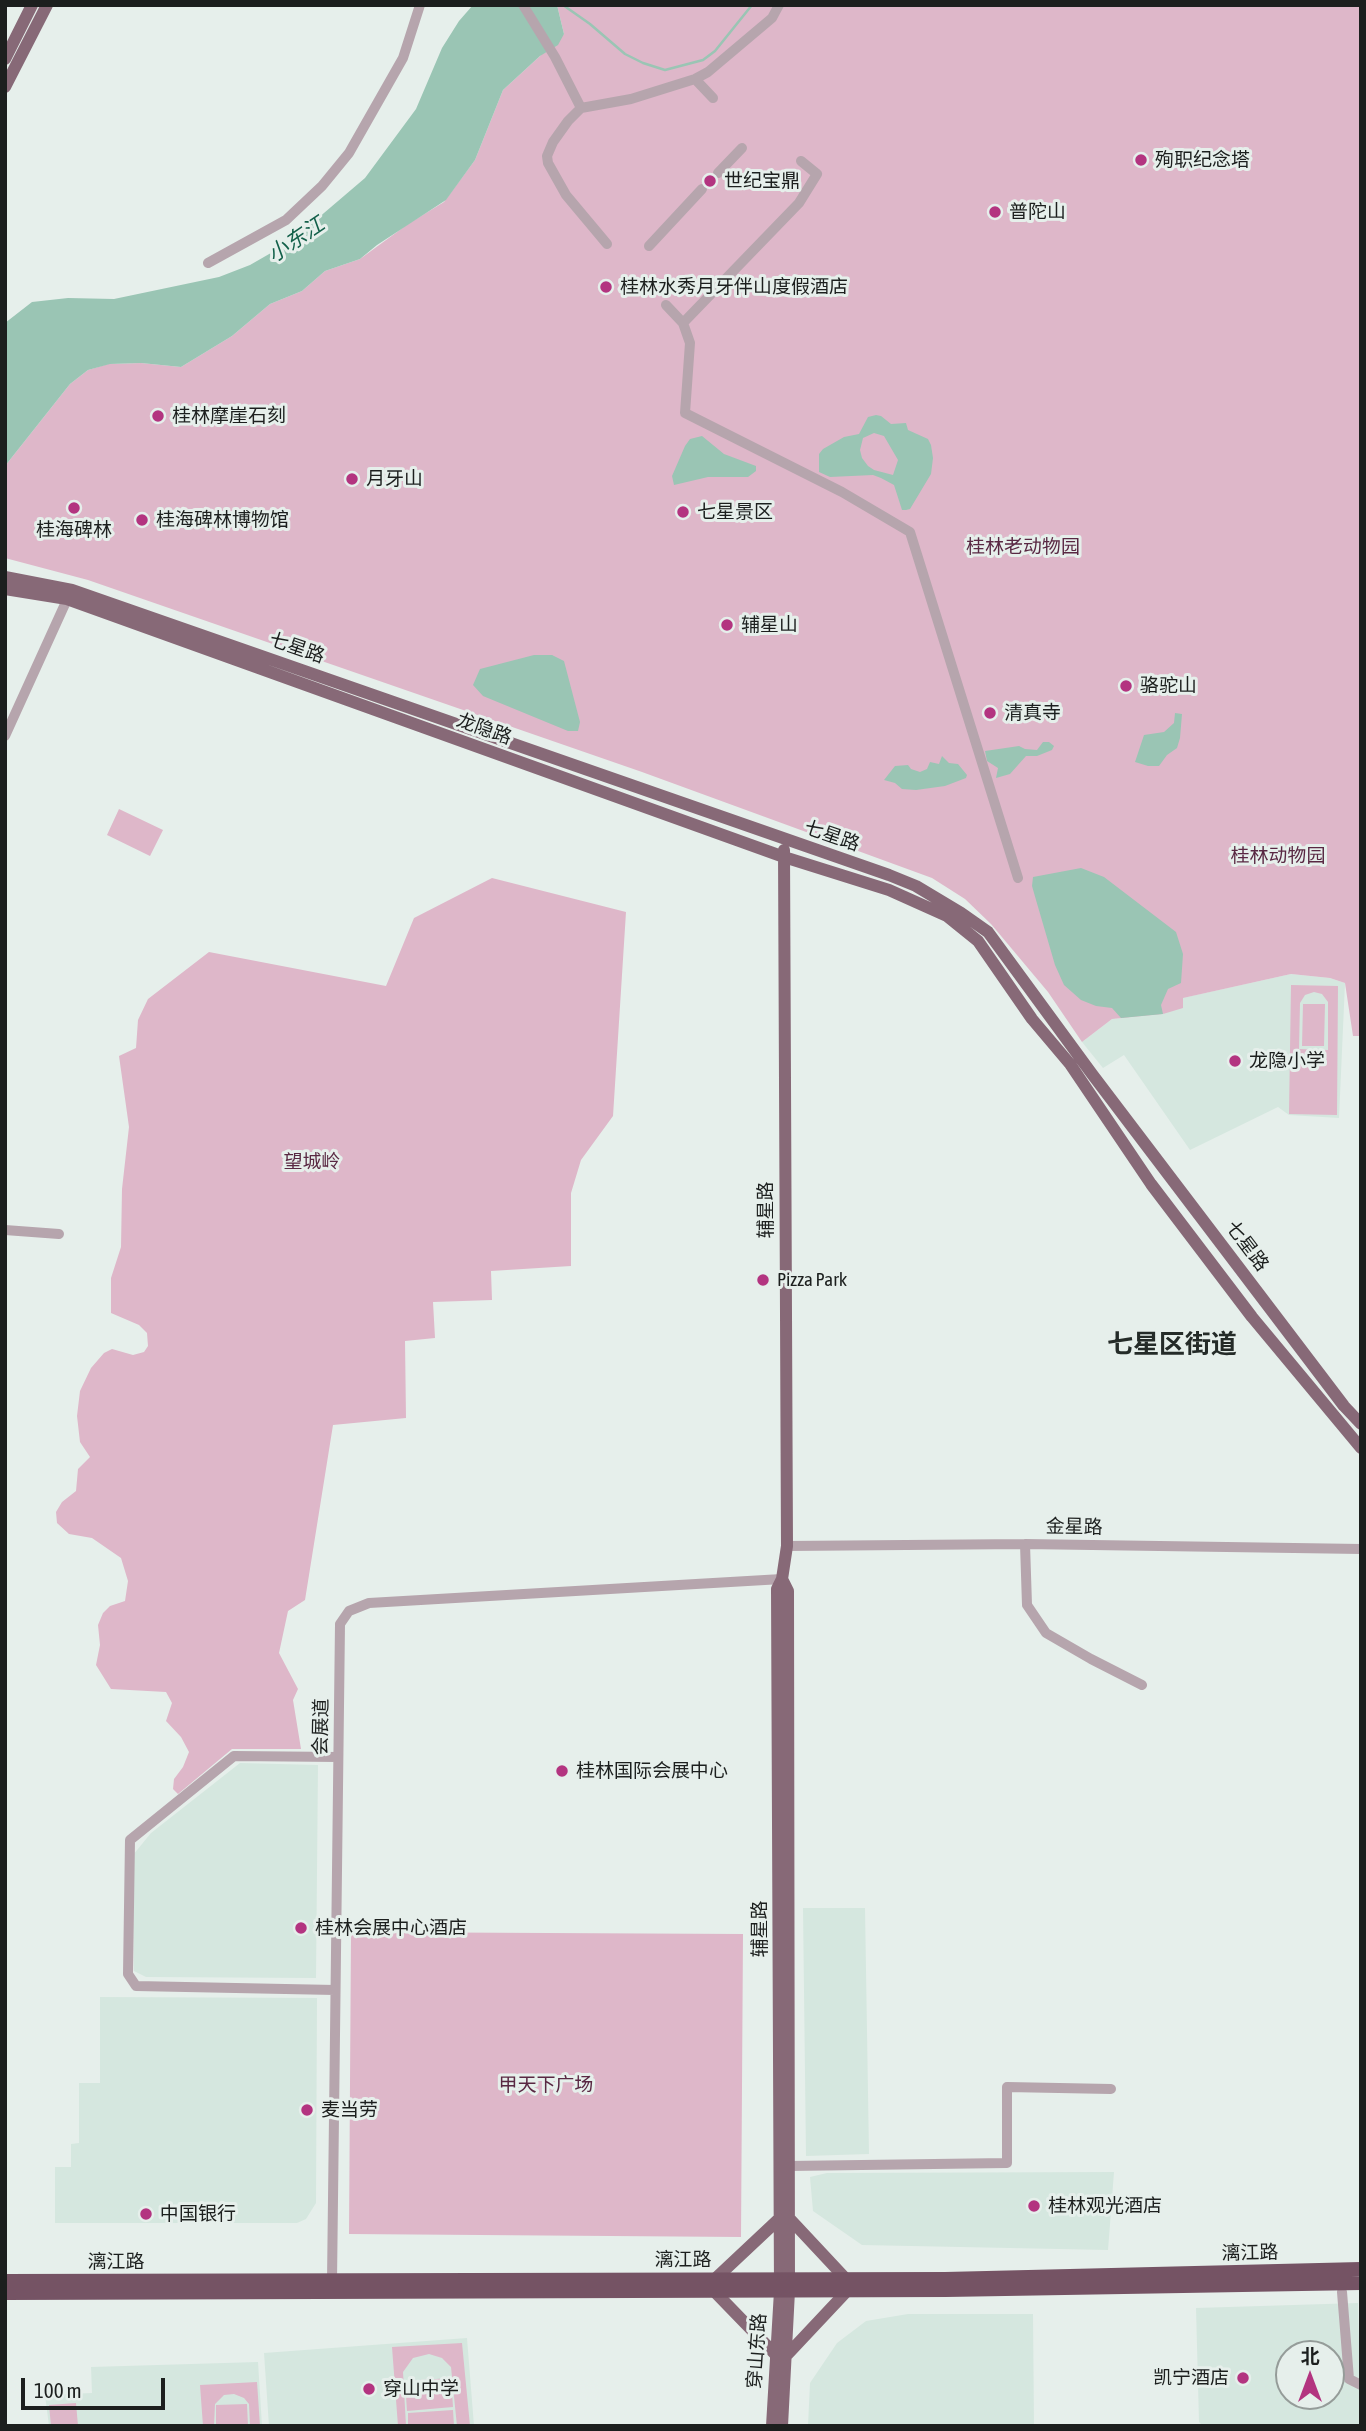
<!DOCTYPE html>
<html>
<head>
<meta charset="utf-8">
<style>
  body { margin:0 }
  #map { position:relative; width:1366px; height:2431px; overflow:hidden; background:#e6efeb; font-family:"Asap Condensed","Noto Sans SC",sans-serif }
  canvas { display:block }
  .frame { position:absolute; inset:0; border:7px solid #1c1f1e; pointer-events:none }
  .north { position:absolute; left:1275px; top:2340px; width:70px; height:70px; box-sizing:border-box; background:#e6efeb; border:2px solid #959c99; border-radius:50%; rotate:0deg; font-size:19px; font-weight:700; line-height:28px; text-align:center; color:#1c1f1e }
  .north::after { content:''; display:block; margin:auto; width:24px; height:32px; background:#b33480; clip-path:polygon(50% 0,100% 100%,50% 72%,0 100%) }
  .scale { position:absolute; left:21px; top:2378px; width:144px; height:32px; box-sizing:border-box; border:4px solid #1c1f1e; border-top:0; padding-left:9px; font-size:21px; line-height:24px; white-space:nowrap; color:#1c1f1e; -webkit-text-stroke:5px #e6efeb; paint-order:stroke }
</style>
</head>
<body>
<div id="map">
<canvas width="1366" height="2431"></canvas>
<div class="frame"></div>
<div class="north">北</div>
<div class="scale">100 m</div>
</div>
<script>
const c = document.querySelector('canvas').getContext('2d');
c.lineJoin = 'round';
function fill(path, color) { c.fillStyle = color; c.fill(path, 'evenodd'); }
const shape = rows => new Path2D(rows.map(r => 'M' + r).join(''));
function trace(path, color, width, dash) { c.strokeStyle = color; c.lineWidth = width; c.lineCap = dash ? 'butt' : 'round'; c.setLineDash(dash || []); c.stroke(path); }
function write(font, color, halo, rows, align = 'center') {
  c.font = font + ' "Asap Condensed","Noto Sans SC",sans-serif'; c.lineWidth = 6; c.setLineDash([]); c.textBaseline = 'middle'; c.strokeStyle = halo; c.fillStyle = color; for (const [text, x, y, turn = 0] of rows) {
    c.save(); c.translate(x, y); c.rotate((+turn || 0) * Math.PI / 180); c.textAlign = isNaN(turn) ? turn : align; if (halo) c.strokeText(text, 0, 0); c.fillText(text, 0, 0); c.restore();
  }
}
fill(shape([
  [1291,974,1330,978,1345,983,1339,1118,1289,1115,1278,1107,1190,1150,1124,1055,1103,1068,1082,1042,1112,1019,1163,1014,1182,998],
  [240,1763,318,1765,316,1978,146,1977,134,1971,133,1855,151,1833],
  [803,1908,865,1908,869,2154,806,2156],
  [100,1997,317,1998,316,2203,306,2219,297,2223,55,2223,55,2167,71,2167,71,2144,79,2143,79,2083,100,2083],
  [1114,2172,1108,2250,862,2245,813,2211,810,2177,827,2173],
  [1358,2303,1361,2426,1203,2426,1199,2422,1196,2308],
  [1289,2354,1331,2354,1331,2396,1289,2396],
  [908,2314,1033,2314,1034,2426,808,2426,810,2383,837,2343,866,2321],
  [467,2338,474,2426,269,2426,264,2353],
  [258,2362,262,2426,49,2426,45,2395,92,2393,91,2367]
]), '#d5e7df');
fill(shape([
  [557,5,1361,5,1361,1036,1353,1036,1345,983,1330,978,1291,974,1183,998,1183,1008,1163,1014,1112,1019,1082,1042,1048,992,991,924,965,899,932,878,642,772,88,580,5,558,5,466,70,384,88,370,108,364,141,363,181,367,232,336,270,304,302,291,325,271,360,259,408,224,444,202,475,160,503,90,564,34],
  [119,809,163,830,150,856,107,835],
  [492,878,626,912,613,1116,581,1160,571,1193,571,1266,491,1271,492,1300,433,1302,435,1338,405,1341,406,1418,333,1425,305,1600,288,1611,279,1653,298,1689,293,1700,301,1749,232,1749,178,1794,173,1789,174,1779,183,1767,189,1752,181,1737,166,1721,172,1703,166,1692,111,1689,96,1665,100,1645,98,1625,103,1613,110,1606,125,1601,128,1581,121,1558,92,1538,69,1534,57,1523,56,1512,62,1502,76,1491,78,1469,90,1457,80,1442,77,1416,80,1391,91,1368,104,1353,112,1349,133,1355,144,1352,148,1346,147,1333,139,1325,111,1313,111,1278,121,1247,122,1189,129,1127,119,1056,136,1048,138,1020,148,999,209,952,386,986,414,918],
  [1291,985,1338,986,1337,1115,1289,1114],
  [1314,992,1322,994,1328,1002,1328,1050,1299,1049,1300,1003,1305,995],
  [1303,1004,1325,1004,1324,1046,1302,1046],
  [351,1932,743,1934,741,2237,349,2234],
  [462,2343,470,2426,457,2426,451,2367,442,2358,429,2354,413,2358,403,2372,406,2426,398,2426,392,2347],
  [451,2378,453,2407,407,2411,405,2381],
  [257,2382,260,2426,250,2426,249,2404,244,2398,234,2394,224,2395,215,2404,214,2426,203,2426,200,2385],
  [76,2403,78,2426,51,2426,49,2405],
  [247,2404,248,2426,216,2426,216,2405],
  [453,2410,454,2426,408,2426,408,2413]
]), '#deb7c9');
fill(shape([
  [473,5,557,5,564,34,558,45,540,56,503,90,475,160,446,200,377,245,360,259,325,271,302,291,270,304,232,336,181,367,141,363,110,364,88,370,70,384,5,466,5,323,32,302,68,298,114,299,219,277,250,265,290,242,365,178,416,109,442,48,459,21],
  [876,415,881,416,891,424,906,423,908,430,928,439,931,445,933,458,931,474,910,509,906,510,902,510,894,485,881,478,873,475,830,477,819,472,819,454,823,449,844,437,859,434,868,417],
  [874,433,884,436,898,460,893,475,874,470,868,466,862,458,860,450,863,438],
  [702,436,724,454,756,466,756,471,748,477,708,477,674,485,672,476,685,446,690,439],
  [534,655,552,655,564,661,580,722,578,731,568,731,483,696,473,685,480,669],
  [1175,713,1182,714,1180,738,1177,748,1167,755,1159,766,1148,766,1135,762,1144,735,1164,732,1174,723],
  [1043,742,1049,742,1054,746,1052,750,1037,756,1026,756,1010,774,996,778,998,768,987,761,985,751,1019,746,1025,749,1037,750],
  [942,756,949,763,958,764,967,775,966,778,945,786,916,790,902,789,895,783,884,780,895,766,908,765,911,769,920,772,927,769,930,762,939,764],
  [1081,868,1104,877,1176,932,1183,954,1181,983,1168,989,1161,1005,1163,1014,1121,1018,1112,1008,1096,1006,1081,1000,1064,985,1055,965,1036,900,1032,886,1033,877]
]), '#9ac5b4');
trace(shape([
  [563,5,590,24,625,54,643,63,665,70,703,60,715,51,752,5]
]), '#9ac5b4', 2.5);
trace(shape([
  [523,5,555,57,581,108,631,99,695,79,708,72,772,18,779,5],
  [695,79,713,98],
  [581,108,568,121,553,142,547,156,548,163,566,195,607,244],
  [718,173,742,148],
  [649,246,702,189],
  [208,263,286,220,322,186,349,153,403,58,420,5],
  [666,305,683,323,690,343,685,413,842,492,910,532,1018,878],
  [683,323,799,203,817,174,801,161],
  [5,736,70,593],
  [5,1230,59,1234],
  [1025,1544,1027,1605,1046,1633,1091,1659,1142,1685],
  [787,1546,1025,1544,1361,1549],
  [335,1990,136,1986,128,1974,130,1840,234,1756,338,1757],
  [789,2166,1007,2163,1007,2087,1111,2089],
  [332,2281,340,1624,349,1611,369,1603,782,1579],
  [1342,2292,1349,2379,1361,2385]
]), '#b6a5ad', 10);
trace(shape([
  [5,59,32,5],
  [5,87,47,5],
  [5,577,72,590,889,875,916,886,961,913,988,932,1092,1074,1344,1406,1361,1424],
  [5,589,67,599,784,857,889,890,947,916,978,941,1032,1019,1070,1064,1151,1184,1252,1317,1361,1448],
  [789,2218,846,2279],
  [715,2279,780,2218],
  [714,2291,776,2355],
  [786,2356,848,2290],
  [772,2426,780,2291,777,1589,782,1579,787,1546,784,850],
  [782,2426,789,2291,788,1591,782,1579]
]), '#876977', 12);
trace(shape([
  [5,2281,945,2279,1361,2269],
  [5,2293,946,2290,1361,2283]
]), '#755364', 14);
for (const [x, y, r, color] of [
  [1141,160,7,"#b33480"],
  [710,181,7,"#b33480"],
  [995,212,7,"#b33480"],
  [606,287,7,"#b33480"],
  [158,416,7,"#b33480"],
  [352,479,7,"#b33480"],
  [74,508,7,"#b33480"],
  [683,512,7,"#b33480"],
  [142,520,7,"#b33480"],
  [727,625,7,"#b33480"],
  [1126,686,7,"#b33480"],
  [990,713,7,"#b33480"],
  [1235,1061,7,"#b33480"],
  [763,1280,7,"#b33480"],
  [562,1771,7,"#b33480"],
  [301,1928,7,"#b33480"],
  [307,2110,7,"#b33480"],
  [1034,2206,7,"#b33480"],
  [146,2214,7,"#b33480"],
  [1243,2378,7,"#b33480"],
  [369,2389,7,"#b33480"]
]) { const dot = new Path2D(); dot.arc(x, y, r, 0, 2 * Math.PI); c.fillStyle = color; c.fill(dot); trace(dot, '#e6efeb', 2.5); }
write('19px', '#1c1f1e', '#e6efeb', [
  ["殉职纪念塔",1155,160],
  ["世纪宝鼎",724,181],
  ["普陀山",1009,212],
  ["桂林水秀月牙伴山度假酒店",620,287],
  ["桂林摩崖石刻",172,416],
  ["月牙山",366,479],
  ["七星景区",697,512],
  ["桂海碑林博物馆",156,520],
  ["桂海碑林",74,530,"center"],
  ["辅星山",741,625],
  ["骆驼山",1140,686],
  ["清真寺",1004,713],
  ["龙隐小学",1249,1061],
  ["Pizza Park",777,1280],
  ["桂林国际会展中心",576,1771],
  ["桂林会展中心酒店",315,1928],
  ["麦当劳",321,2110],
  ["桂林观光酒店",1048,2206],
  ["中国银行",160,2214],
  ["凯宁酒店",1229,2378,"right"],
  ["穿山中学",383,2389]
], 'left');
write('19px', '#592843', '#e6efeb', [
  ["桂林老动物园",1023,547],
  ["桂林动物园",1278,856],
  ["望城岭",312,1162],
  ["甲天下广场",546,2085]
]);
write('19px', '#1c1f1e', '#e6efeb', [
  ["七星路",297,648,19],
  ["龙隐路",484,729,20],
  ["七星路",832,836,19],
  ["辅星路",766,1210,-90],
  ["七星路",1247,1246,53],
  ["金星路",1074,1527,1],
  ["会展道",321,1727,-89],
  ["辅星路",760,1929,-90],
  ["漓江路",1250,2253,-1],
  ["漓江路",683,2260],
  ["漓江路",116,2262],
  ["穿山东路",757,2351,-86]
]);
write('italic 21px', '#13604a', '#e6efeb', [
  ["小东江",296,240,-34]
]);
write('bold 26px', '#242b28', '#e6efeb', [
  ["七星区街道",1172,1345]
]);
</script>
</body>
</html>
